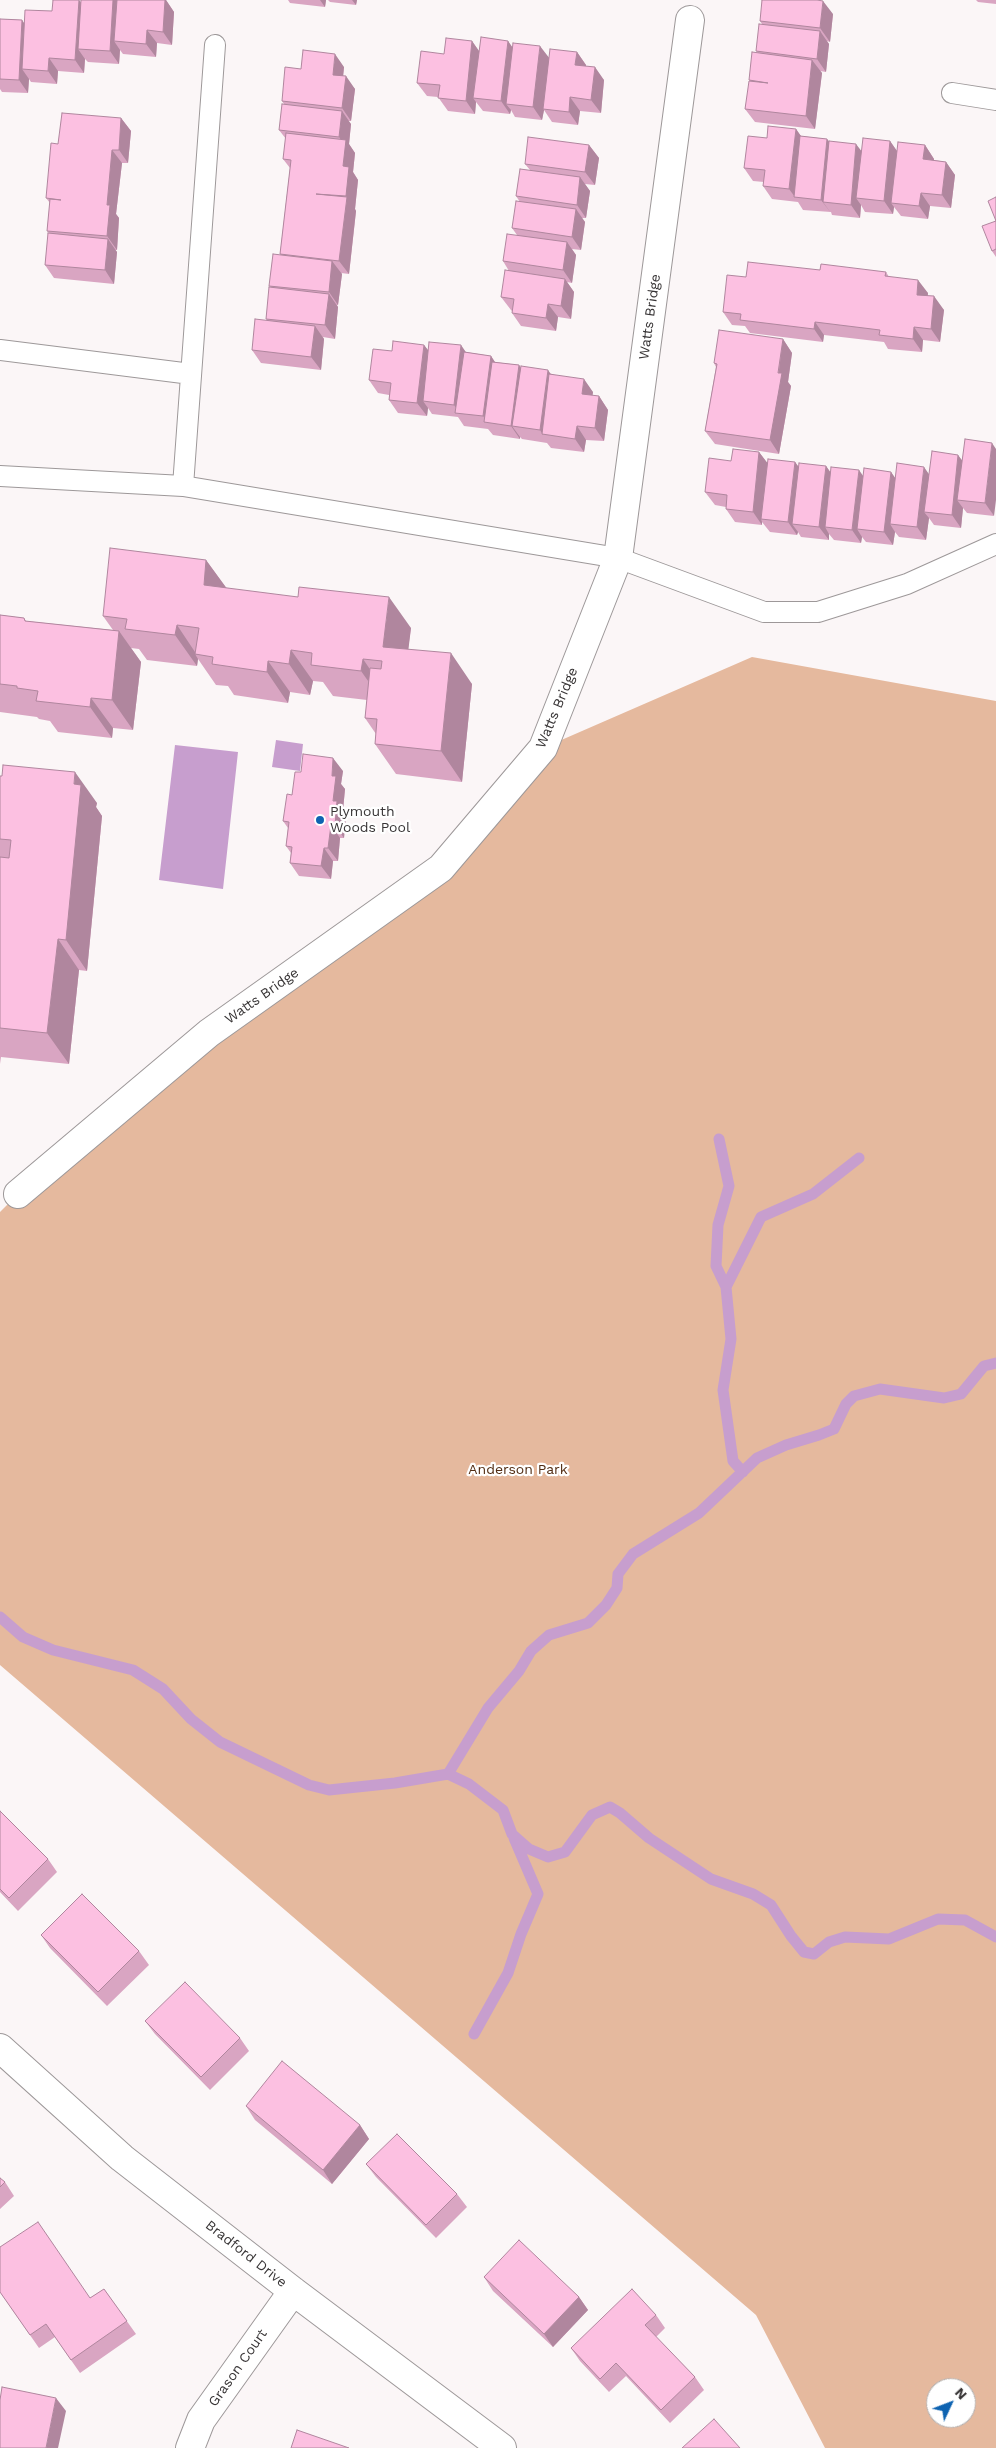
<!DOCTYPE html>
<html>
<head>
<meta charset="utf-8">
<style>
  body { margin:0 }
  #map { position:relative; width:996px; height:2448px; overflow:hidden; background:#fbf6f7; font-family:"Work Sans",sans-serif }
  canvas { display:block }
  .north { position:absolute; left:926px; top:2378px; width:50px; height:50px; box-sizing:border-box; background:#fff; border:1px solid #afaeaf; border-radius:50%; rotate:47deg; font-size:14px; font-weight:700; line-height:20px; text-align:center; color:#383536 }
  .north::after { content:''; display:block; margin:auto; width:18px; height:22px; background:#0e63b1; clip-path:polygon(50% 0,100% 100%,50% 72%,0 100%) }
</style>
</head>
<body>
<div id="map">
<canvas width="996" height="2448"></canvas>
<div class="north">N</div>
</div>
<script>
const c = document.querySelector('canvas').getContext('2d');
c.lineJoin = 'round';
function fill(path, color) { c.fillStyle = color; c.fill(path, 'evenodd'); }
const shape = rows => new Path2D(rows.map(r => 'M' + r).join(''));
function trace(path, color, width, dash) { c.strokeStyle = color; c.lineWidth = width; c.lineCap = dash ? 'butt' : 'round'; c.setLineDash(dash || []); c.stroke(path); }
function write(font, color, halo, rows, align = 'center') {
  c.font = font + ' "Work Sans",sans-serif'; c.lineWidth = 4.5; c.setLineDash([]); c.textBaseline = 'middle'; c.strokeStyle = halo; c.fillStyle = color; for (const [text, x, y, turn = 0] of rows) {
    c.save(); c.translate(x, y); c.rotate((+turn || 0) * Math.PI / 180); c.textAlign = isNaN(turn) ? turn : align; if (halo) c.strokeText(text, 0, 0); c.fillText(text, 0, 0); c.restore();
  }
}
fill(shape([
  [752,657,996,701,996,2448,825,2448,756,2315,0,1665,0,1212,18,1194,441,868,543,748],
  [936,2388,966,2388,966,2418,936,2418]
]), '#e5b99e');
fill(shape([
  [276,740,303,744,300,771,272,767],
  [175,745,238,752,223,889,159,880]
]), '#c79ece');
trace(shape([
  [719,1139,729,1186,718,1225,716,1266,726,1287],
  [743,1472,733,1461,723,1390,731,1339,726,1287,761,1217,813,1194,859,1158],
  [0,1617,23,1637,53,1650,133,1670,163,1689,191,1719,220,1742,309,1785,329,1790,395,1783,448,1774,469,1784,503,1810,512,1834,529,1849,548,1857,565,1852,592,1815,610,1807,620,1813,649,1838,711,1879,753,1894,771,1905,791,1936,804,1952,814,1954,829,1942,845,1937,889,1939,938,1919,965,1920,996,1937],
  [448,1774,488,1708,519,1671,531,1651,549,1635,588,1623,606,1605,617,1588,618,1574,633,1554,699,1513,757,1458,786,1445,819,1435,834,1429,846,1404,854,1396,880,1389,944,1398,961,1394,984,1366,996,1363],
  [474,2034,508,1973,521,1934,538,1894,514,1838]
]), '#c79ece', 11);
const lane = shape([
  [952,93,996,100],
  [0,350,191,374],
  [0,476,183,486,618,558,764,612,818,612,907,584,996,544],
  [183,486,215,45]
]);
const street = shape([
  [18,1194,209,1033,441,868,543,748,618,558,690,20],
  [0,2048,122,2158,293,2291,502,2448],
  [190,2448,201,2420,293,2291]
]);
trace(lane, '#9d9899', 22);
trace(street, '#9d9899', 30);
trace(lane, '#fff', 20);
trace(street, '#fff', 28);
fill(shape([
  [79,0,81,3,81,0,166,0,174,12,172,45,157,43,156,57,123,54,120,50,119,64,88,62,85,59,84,73,58,71,57,84,31,82,29,79,28,93,2,92,0,89,0,19,22,20,24,23],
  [288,0,326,0,325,7,290,3],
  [328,0,357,0,356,5,330,2],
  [976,0,996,0,996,4,978,2],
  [833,14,830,42,827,41,829,44,826,72,820,71,822,73,815,129,755,122,745,109,750,81,749,80,758,53,756,51,762,24,760,21],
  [472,41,479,51,508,41,512,47,549,58,577,52,586,65,586,66,604,80,601,113,580,111,578,125,552,122,544,110,542,120,515,117,511,110,510,114,483,111,476,102,475,114,448,111,438,97,427,96,417,83,444,54],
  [344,67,343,76,355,89,351,121,348,121,351,124,349,144,355,153,353,172,358,180,355,209,356,211,349,274,341,273,342,274,338,305,337,305,338,307,335,339,323,337,324,339,321,370,261,363,252,350,267,320,266,319,271,287,269,286,281,255,280,254,290,168,283,159,286,139,279,130,284,104,282,101,301,69],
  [121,118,131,131,128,163,122,163,116,214,119,218,117,250,115,250,117,252,114,284,54,278,45,265,49,233,47,231,50,203,46,198,58,144],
  [796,129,801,136,827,139,829,142,861,151,890,141,897,151,925,145,934,159,934,160,946,162,955,175,951,208,930,206,928,219,901,216,894,207,893,214,865,212,861,205,860,218,832,215,831,212,803,210,798,202,772,199,763,186,764,182,753,181,744,168],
  [589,145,599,158,595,185,585,184,590,191,586,218,582,218,585,222,581,250,572,249,576,255,572,283,567,282,574,292,571,319,558,317,556,331,521,326,512,313,512,311,511,310,501,297,509,271,503,261,517,235,512,228,520,202,516,196,530,170,525,164],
  [996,221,996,257,992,251],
  [820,270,886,272,889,277,928,293,928,296,944,310,940,342,923,340,922,352,888,349,884,342,824,335,823,342,750,333,745,326,732,325,723,312,746,277],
  [783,339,792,353,788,382,791,386,779,454,715,444,705,431,716,367,714,363],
  [424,345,428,350,466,352,491,356,495,362,519,365,521,368,552,374,593,392,592,396,599,396,608,410,604,441,586,440,584,452,551,448,547,443,522,439,520,437,520,439,493,435,488,429,464,426,458,417,432,414,428,408,427,416,398,413,389,400,389,395,378,393,369,380,392,351],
  [759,452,767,463,795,462,799,467,826,466,831,473,863,476,891,472,895,478,929,474,958,455,994,516,967,513,963,508,961,528,934,525,929,518,926,540,899,537,895,532,893,545,866,542,862,537,861,543,834,540,829,534,829,540,801,537,798,532,797,535,770,532,762,522,762,525,735,522,726,509,726,507,715,505,705,492,731,461],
  [206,560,226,588,411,628,408,649,472,684,462,782,396,774,375,744,376,734,365,718,367,700,333,696,323,682,313,681,310,695,290,692,288,703,234,695,228,686,216,685,198,659,197,666,147,660,139,649,131,648,141,662,133,730,113,728,112,738,58,732,50,721,39,719,37,717,0,712,0,615,24,618,26,621,113,630,103,616],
  [343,771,341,784,345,789,343,810,346,815,344,838,340,838,338,861,333,861,331,879,299,876,290,863,291,853,286,846,288,828,283,821,292,795,301,772],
  [0,776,97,803,96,807,102,816,87,971,79,970,69,1064,1,1057,0,1064],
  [0,1811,48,1859,57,1872,18,1911,0,1892],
  [41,1935,139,1951,149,1965,107,2006,50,1948],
  [145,2021,240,2038,249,2051,210,2090,155,2034],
  [246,2106,360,2125,369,2139,332,2184,255,2120],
  [366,2164,457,2194,467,2207,436,2238,376,2177],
  [0,2178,5,2182,14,2196,0,2209],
  [484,2277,579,2297,588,2310,553,2347,493,2291],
  [104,2289,136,2334,80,2373,55,2337,39,2348,0,2292,90,2298],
  [656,2315,665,2328,656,2337,695,2377,704,2390,670,2423,626,2376,609,2392,580,2361,571,2348]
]), '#d9a5c2');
fill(shape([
  [79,0,88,13,78,49,85,59,84,73,75,60],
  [113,0,120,0,114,41,120,50,119,64,110,51],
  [165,0,166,0,174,12,172,45,163,32],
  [320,0,326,0,325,7],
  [352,0,357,0,356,5],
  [823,1,833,14,830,42,820,28],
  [22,20,31,34,22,69,29,79,28,93,19,80],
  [147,30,157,43,156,57,146,44],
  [820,31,829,44,826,72,817,59],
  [472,41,481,54,473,98,476,102,475,114,466,101],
  [508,41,517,54,506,104,511,110,510,114,501,101],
  [540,46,550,59,543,109,544,110,542,120,533,107],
  [577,52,586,65,585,78,575,65],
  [335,54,344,67,342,88,333,75],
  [49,58,58,71,57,84,48,71],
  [812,60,822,73,815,129,806,116],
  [595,67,604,80,601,113,591,100],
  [346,76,355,89,351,121,342,108],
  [570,97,580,111,578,125,569,112],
  [342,111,351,124,349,144,355,153,353,172,358,180,355,209,356,211,349,274,339,261,347,198,346,196,343,166,345,146,339,137],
  [121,118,131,131,128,163,119,150],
  [796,129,805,142,795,197,789,189],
  [827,139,836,152,823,202,831,213,821,200],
  [890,141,899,154,891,203,894,207,893,214,884,201],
  [856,144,866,157,856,198,861,205,860,218,851,205],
  [589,145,599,158,595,185,585,172],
  [925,145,934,159,932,172,923,159],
  [112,150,122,163,116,214,119,218,117,250,107,236,107,205],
  [946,162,955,175,951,208,942,195],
  [580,177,590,191,586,218,577,205],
  [921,193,930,206,928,219,919,206],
  [576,209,585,222,581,250,572,237],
  [108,239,117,252,114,284,105,270],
  [567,242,576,255,572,283,563,270],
  [332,261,342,274,338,305,329,292],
  [565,279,574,292,571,319,561,306],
  [918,280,928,293,926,308,917,295],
  [329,294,338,307,335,339,325,325],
  [934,296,944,310,940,342,931,329],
  [548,304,558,317,556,331,546,318],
  [815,322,824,335,823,342,814,329],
  [315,326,324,339,321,370,311,357],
  [914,327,923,340,922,352,913,339],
  [783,339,792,353,788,382,791,386,779,454,770,440],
  [424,345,434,358,423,401,428,408,427,416,417,403],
  [461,345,470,358,460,414,454,405],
  [491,356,500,370,488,423,483,416],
  [519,365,528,379,512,426,520,437,520,439,511,426],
  [548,370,557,383,543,435,540,430],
  [584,379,593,392,591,407,582,394],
  [599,396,608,410,604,441,595,428],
  [577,426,586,440,584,452,575,439],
  [992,443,996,449,996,500,994,516,985,503],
  [759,452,769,465,761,519,762,522,762,525,753,512],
  [958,455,968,468,957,500,963,508,961,528,952,515],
  [795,462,804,475,792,524,798,532,797,535,788,522],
  [826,466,835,479,825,527,829,534,829,540,819,527],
  [924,467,933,480,924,512,929,518,926,540,917,527],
  [859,470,868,483,857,529,862,537,861,543,852,530],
  [891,472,900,485,890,524,895,532,893,545,884,532],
  [206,560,228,590,204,585],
  [389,597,411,628,405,677,383,647],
  [177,625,197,655,195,654,198,659,197,666,175,635],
  [119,631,141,662,133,730,112,700],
  [291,650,313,681,310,695,289,664],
  [451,653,472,684,462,782,441,751],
  [363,659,384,690,383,702,361,671],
  [268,661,290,692,288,703,267,672],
  [91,698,113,728,112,738,90,707],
  [333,758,343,771,341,784,345,789,343,810,346,815,344,838,335,825,332,776],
  [75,772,97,803,96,807,102,816,87,971,66,940,74,784],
  [331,825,340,838,338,861,328,848],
  [324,848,333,861,331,879,321,866],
  [58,939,79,970,69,1064,47,1033],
  [360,2125,369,2139,332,2184,323,2170],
  [579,2297,588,2310,553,2347,544,2334],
  [56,2398,66,2411,58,2448,46,2448]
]), '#b0869e');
const building = shape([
  [53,0,79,0,75,60,49,58,48,71,22,69,25,10,52,11,53,0],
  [81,0,113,0,110,51,78,49,81,0],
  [117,0,165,0,163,32,147,30,146,44,114,41,117,0],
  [762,0,817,0,823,1,820,28,760,21,762,0],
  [0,19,22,20,19,80,0,79,0,19],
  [759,24,820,31,817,59,756,51,759,24],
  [481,37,508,41,501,101,473,98,481,37],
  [446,38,472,41,466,101,438,98,440,85,417,83,421,51,444,54,446,38],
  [513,43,540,46,533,107,506,104,513,43],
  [550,49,577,52,575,65,595,67,591,100,570,97,569,112,543,109,550,49],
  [303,50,335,54,333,75,346,76,342,108,282,101,285,67,301,69,303,50],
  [752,52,812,60,806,116,745,109,749,81,768,83,749,80,752,52],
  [282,104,342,111,339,137,279,130,282,104],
  [62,113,121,118,119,150,112,150,107,205,110,205,107,236,47,231,50,199,61,200,46,198,51,143,58,144,62,113],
  [768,126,796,129,789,189,763,186,765,170,744,168,748,136,767,138,768,126],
  [286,133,346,140,343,166,349,167,346,196,316,194,347,197,339,261,280,254,291,160,283,159,286,133],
  [800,136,827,139,821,200,794,197,800,136],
  [528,137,589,145,585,172,525,164,528,137],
  [863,138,890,141,884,201,856,198,863,138],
  [829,141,856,144,851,205,823,202,829,141],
  [898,142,925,145,923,159,946,162,942,195,921,193,919,206,891,203,898,142],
  [520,169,580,177,577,205,516,196,520,169],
  [996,197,996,221,988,201,996,197],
  [516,201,576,209,572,237,512,228,516,201],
  [996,221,996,249,992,251,982,226,996,221],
  [48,233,108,239,105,270,45,265,48,233],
  [507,234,567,242,563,270,503,261,507,234],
  [273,254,332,261,329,292,269,286,273,254],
  [748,262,820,270,821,264,886,272,885,276,918,280,917,295,934,296,931,329,914,327,913,339,879,335,880,330,815,322,814,329,740,320,741,314,723,312,727,275,746,277,748,262],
  [505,270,565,279,561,306,548,304,546,318,512,313,514,299,501,297,505,270],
  [269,287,329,294,325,325,266,319,269,287],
  [255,319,315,326,311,357,252,350,255,319],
  [719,330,783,339,778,373,782,373,770,440,705,431,717,364,714,363,719,330],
  [393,341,424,345,417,403,389,400,391,383,369,380,373,349,392,351,393,341],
  [429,342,461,345,454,405,423,401,429,342],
  [464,352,491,356,483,416,455,413,464,352],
  [492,362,519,365,511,426,484,422,492,362],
  [521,366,548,370,540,430,512,426,521,366],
  [549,374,584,379,582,394,599,396,595,428,577,426,575,439,542,434,549,374],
  [965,439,992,443,985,503,957,500,965,439],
  [733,449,759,452,753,512,726,509,727,495,705,492,709,458,731,461,733,449],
  [932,451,958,455,952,515,924,512,932,451],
  [768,459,795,462,788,522,761,519,768,459],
  [799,463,826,466,819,527,792,524,799,463],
  [897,463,924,467,917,527,890,524,897,463],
  [831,467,859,470,852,530,825,527,831,467],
  [864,468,891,472,884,532,857,529,864,468],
  [110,548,206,560,204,585,298,597,299,587,389,597,383,647,451,653,441,751,375,744,377,719,365,718,370,668,381,669,382,661,363,659,361,671,311,665,312,653,291,650,289,664,268,661,267,672,212,664,213,657,195,654,199,628,177,625,175,635,125,629,127,619,103,616,110,548],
  [0,615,24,618,25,621,119,631,112,700,91,698,90,707,36,701,38,691,17,688,17,686,0,684,0,615],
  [303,754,333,758,332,776,336,776,333,801,337,801,335,825,331,825,328,848,324,848,321,866,290,863,292,847,286,846,289,822,283,821,287,794,292,795,295,772,301,772,303,754],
  [3,765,75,772,74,784,81,785,66,940,58,939,47,1033,0,1028,0,857,9,858,11,840,0,839,0,776,2,776,3,765],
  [0,1811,48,1859,9,1898,0,1889,0,1811],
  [82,1894,139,1951,98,1992,41,1935,82,1894],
  [185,1982,240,2038,201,2077,145,2021,185,1982],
  [282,2061,360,2125,323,2170,246,2106,282,2061],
  [397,2134,457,2194,426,2225,366,2164,397,2134],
  [0,2178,5,2182,0,2187,0,2178],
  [38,2222,90,2298,104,2289,127,2321,71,2360,46,2324,30,2335,0,2292,0,2247,38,2222],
  [519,2240,579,2297,544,2334,484,2277,519,2240],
  [632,2289,656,2315,645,2325,695,2377,661,2410,616,2363,600,2379,571,2348,632,2289],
  [2,2387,56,2398,46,2448,0,2448,0,2400,2,2387],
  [714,2419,740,2448,682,2448,714,2419],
  [297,2430,349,2448,291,2448,297,2430]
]);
fill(building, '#fcc0e1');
trace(building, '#b0869e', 1);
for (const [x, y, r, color] of [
  [320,820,5,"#0e63b1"]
]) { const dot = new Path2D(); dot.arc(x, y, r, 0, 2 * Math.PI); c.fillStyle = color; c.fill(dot); trace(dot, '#fff', 2); }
write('14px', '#383536', '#fff', [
  ["Watts Bridge",650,317,-82],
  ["Watts Bridge",557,708,-67],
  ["Watts Bridge",262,996,-35],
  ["Bradford Drive",246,2254,38],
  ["Grason Court",238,2368,-55]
]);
write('14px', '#383536', '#fff', [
  ["Plymouth",330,812],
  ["Woods Pool",330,828]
], 'left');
write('14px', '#522d13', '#fff', [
  ["Anderson Park",518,1470]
]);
</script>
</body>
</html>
